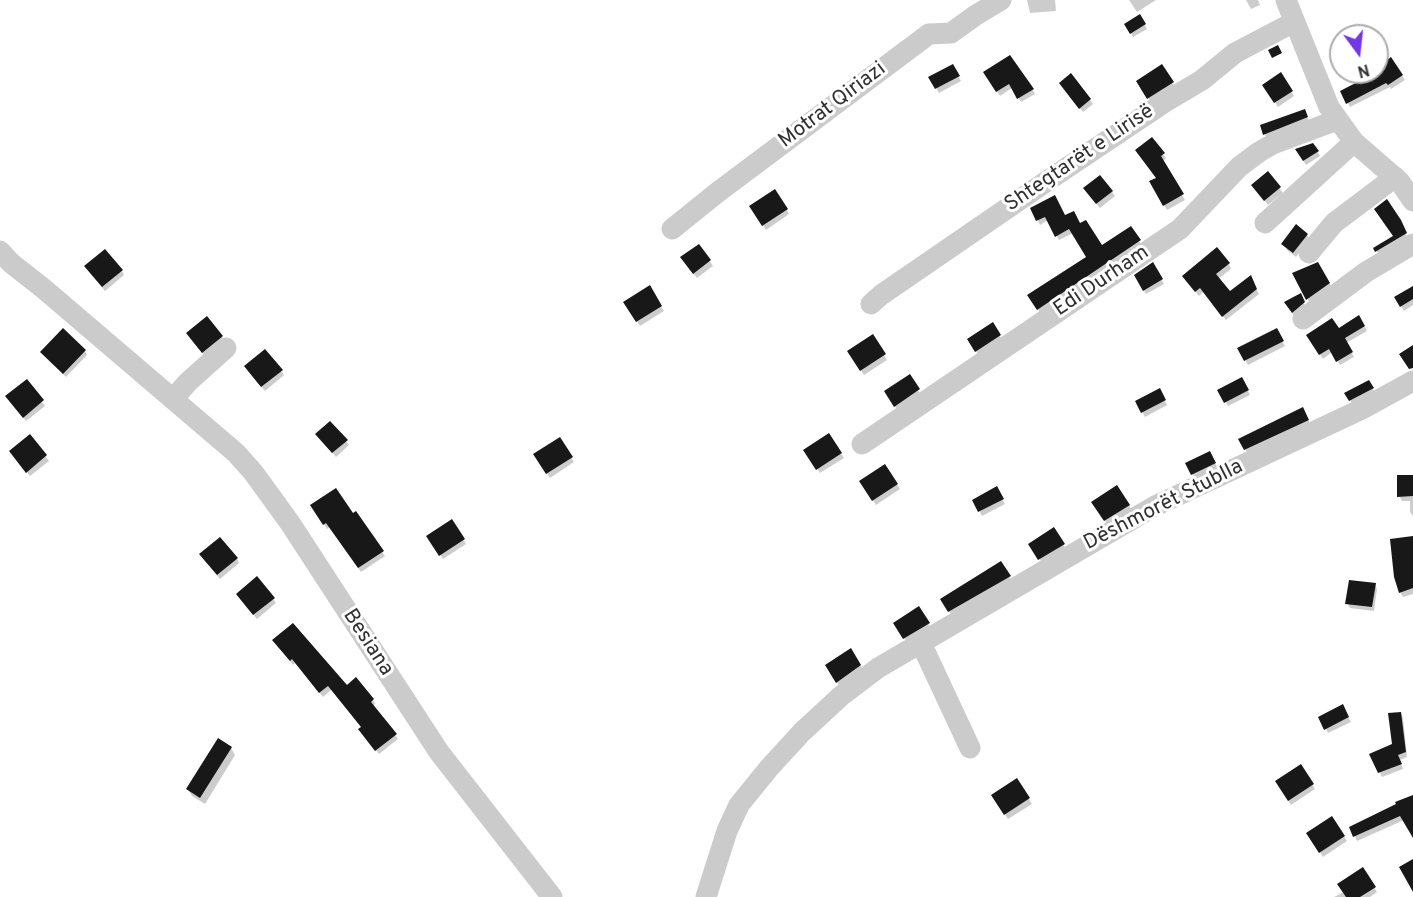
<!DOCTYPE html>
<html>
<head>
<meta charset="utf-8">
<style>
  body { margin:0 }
  #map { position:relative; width:1413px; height:897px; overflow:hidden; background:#fff; font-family:Overpass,sans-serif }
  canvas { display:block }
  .north { position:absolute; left:1329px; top:24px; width:60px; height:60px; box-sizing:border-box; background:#fff; border:2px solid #adadad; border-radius:50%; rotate:165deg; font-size:16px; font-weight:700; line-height:24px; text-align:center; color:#313131 }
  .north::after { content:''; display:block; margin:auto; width:21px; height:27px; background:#7237e5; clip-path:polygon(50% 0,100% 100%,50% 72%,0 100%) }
</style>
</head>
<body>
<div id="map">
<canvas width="1413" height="897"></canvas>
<div class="north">N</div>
</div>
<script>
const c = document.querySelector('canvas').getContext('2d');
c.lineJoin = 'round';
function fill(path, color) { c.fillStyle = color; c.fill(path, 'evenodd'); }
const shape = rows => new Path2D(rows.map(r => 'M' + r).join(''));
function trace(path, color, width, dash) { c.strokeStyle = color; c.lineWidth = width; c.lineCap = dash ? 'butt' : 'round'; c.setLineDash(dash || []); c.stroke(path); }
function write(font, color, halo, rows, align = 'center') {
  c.font = font + ' Overpass,sans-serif'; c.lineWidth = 6; c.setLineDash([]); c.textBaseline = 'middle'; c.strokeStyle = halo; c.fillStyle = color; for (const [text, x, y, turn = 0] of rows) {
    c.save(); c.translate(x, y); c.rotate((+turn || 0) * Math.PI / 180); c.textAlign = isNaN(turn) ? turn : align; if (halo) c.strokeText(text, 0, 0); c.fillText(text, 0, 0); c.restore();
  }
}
fill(shape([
  [1027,0,1055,0,1056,11,1030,13],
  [1129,0,1156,0,1137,12],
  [1246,0,1258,0,1260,5,1251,9],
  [1140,16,1147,29,1133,37,1126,24],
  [1391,59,1405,80,1391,89,1390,87,1350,107,1342,92,1380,72],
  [953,66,961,81,939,93,930,77],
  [1161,66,1175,87,1151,102,1138,82],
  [985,73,1032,89,1035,94,1021,102,1012,88,1000,96],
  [1071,75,1093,104,1083,112,1063,88],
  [1281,75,1294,96,1278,107,1264,85],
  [1307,115,1309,122,1267,139,1265,134],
  [1313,144,1320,156,1306,165,1297,150],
  [1163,154,1166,158,1163,161,1185,200,1167,210,1151,182,1158,178,1139,155],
  [1268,173,1283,193,1268,205,1256,190],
  [775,191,789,214,766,230,751,206],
  [1112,192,1115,196,1100,208,1088,193],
  [1386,201,1408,238,1379,256,1375,248,1394,236],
  [1032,209,1065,217,1080,225,1101,247,1131,228,1142,246,1041,314,1029,295,1088,258,1073,233,1059,240,1048,220,1040,225],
  [1307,235,1309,239,1296,257,1287,250,1284,245],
  [699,246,713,266,697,278,685,262],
  [1229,264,1231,269,1218,279,1229,293,1250,278,1259,294,1226,320,1203,292,1199,296,1187,281],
  [1317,264,1332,288,1310,303,1294,274],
  [1153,265,1164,284,1146,294,1136,276],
  [89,271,122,271,124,275,105,291],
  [649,287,664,311,640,326,625,303],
  [1413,294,1413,305,1404,311,1396,297],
  [1300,295,1306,307,1295,317,1286,303],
  [1359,317,1367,331,1346,343,1354,357,1340,365,1332,352,1323,359,1308,336,1338,330],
  [993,324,1002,340,979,356,969,340],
  [1277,331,1285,346,1248,365,1239,349],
  [873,336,887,360,864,375,849,352],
  [222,337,224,341,205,356,190,338],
  [85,351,87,355,66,377,42,352],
  [248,371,281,371,284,375,265,391],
  [910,376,921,395,898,411,886,392],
  [1242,379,1250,395,1228,406,1220,391],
  [26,381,45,406,26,421,10,401],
  [1369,382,1375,393,1353,405,1346,393],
  [1159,390,1167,405,1145,417,1137,402],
  [1302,409,1311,425,1248,454,1240,440],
  [829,435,844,458,820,473,805,450],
  [30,436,49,461,30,476,13,456],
  [320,439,346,441,349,445,336,457],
  [559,439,574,462,550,478,535,455],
  [1209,453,1218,468,1195,479,1187,464],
  [885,466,900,489,876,505,861,482],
  [1413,476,1413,516,1410,512,1410,501,1402,501,1399,496],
  [1117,487,1132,510,1108,525,1093,502],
  [996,488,1005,504,982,516,974,500],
  [312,506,352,515,355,513,385,556,361,572,330,527,327,529],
  [452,521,466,544,443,559,428,536],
  [1053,529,1066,549,1042,563,1030,544],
  [1413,540,1413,594,1403,597,1400,592],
  [204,559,237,559,239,563,220,579],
  [1000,563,1012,581,952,616,942,600],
  [1375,585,1377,589,1374,611,1350,608,1347,603],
  [240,599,273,599,276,603,257,619],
  [918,608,931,628,907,642,895,624],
  [277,645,373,700,375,704,373,706,398,739,379,754,362,734,363,727,332,689,323,697,295,663,293,665],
  [851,650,863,670,840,687,827,666],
  [1342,706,1351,722,1328,733,1320,718],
  [1401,713,1403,718,1407,757,1400,760,1403,769,1382,777,1371,754,1393,744],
  [231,748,235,755,205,804,192,796,188,789],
  [1300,766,1315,789,1291,805,1277,782],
  [1017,781,1032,804,1008,819,993,796],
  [1413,812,1413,835,1404,820,1357,841,1351,827],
  [1332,818,1347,841,1323,857,1308,833],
  [1363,869,1377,892,1370,897,1334,897,1344,892]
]), '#0003');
fill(shape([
  [1140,14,1146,24,1130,34,1124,24],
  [1278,45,1282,53,1272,58,1268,50],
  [1010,55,1034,89,1017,99,1009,84,996,92,983,72],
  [1391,57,1403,75,1388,85,1386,83,1346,104,1340,91,1377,72,1377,67],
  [953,64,960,76,935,89,928,77],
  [1162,64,1174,82,1147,99,1136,81],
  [1281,72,1293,91,1274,103,1262,85],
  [1071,73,1091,99,1079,109,1059,83],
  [1305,109,1308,117,1263,135,1260,125],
  [1152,137,1165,153,1161,156,1184,194,1163,206,1149,181,1156,178,1135,150],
  [1313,143,1319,151,1303,161,1295,149],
  [1268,171,1281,187,1264,201,1251,185],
  [1100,175,1113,191,1096,204,1083,188],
  [775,189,788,209,762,226,749,206],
  [1055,195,1065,215,1074,211,1080,223,1086,220,1102,245,1131,226,1141,240,1037,310,1027,295,1086,257,1069,229,1055,237,1045,217,1036,221,1030,208],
  [1387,199,1401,220,1407,233,1375,252,1373,248,1393,236,1374,209],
  [1296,224,1308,234,1293,253,1281,244],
  [699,244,711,260,693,274,680,257],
  [1217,247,1230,263,1216,274,1230,291,1251,275,1257,289,1222,317,1200,288,1195,292,1182,276],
  [105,249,123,270,102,287,84,266],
  [1153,262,1163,279,1143,291,1134,275],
  [1318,262,1330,283,1306,300,1292,273],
  [650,285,662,306,636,322,623,302],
  [1413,286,1413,299,1400,307,1394,297],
  [1301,293,1305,302,1292,313,1284,302],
  [1359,315,1365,326,1345,338,1353,352,1336,362,1329,349,1319,355,1306,335,1332,318,1339,328],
  [207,316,223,336,202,353,186,333],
  [993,322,1001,335,975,352,967,339],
  [63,328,86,350,63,374,40,352],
  [1277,328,1284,341,1244,361,1237,348],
  [873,334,886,354,860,371,847,351],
  [1413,345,1413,368,1409,369,1399,354],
  [265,349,283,370,261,387,244,366],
  [910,374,920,389,894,407,884,391],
  [1242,377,1249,390,1224,403,1217,390],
  [27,379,44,400,23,418,5,396],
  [1369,380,1374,388,1349,401,1344,393],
  [1160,388,1166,400,1141,413,1135,401],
  [1303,407,1309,420,1244,450,1238,439],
  [330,421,348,440,332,453,315,434],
  [829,433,842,453,816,470,803,450],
  [30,434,47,455,26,473,9,451],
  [560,437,573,457,546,474,533,454],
  [1210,451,1216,463,1191,475,1185,463],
  [885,464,898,484,872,501,859,481],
  [1397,475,1413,475,1413,496,1397,497],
  [1117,485,1130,505,1104,521,1091,502],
  [997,486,1004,499,978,512,972,500],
  [336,488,353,513,356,511,384,551,358,568,326,523,323,525,310,505],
  [452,519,465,539,439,556,426,536],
  [1054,527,1065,544,1038,560,1028,544],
  [1413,536,1413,588,1399,593,1394,577,1390,539],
  [220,537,238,558,217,575,199,554],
  [1001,561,1011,576,948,612,940,599],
  [257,576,275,598,253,615,236,594],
  [1349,580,1376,583,1372,607,1345,604],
  [919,606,930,623,903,639,893,623],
  [293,623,347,685,356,677,374,699,371,702,397,734,375,751,358,729,361,727,328,686,319,693,292,659,290,661,272,640],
  [851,648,861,665,836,683,825,665],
  [1343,704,1349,717,1324,730,1318,717],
  [1401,712,1406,752,1398,755,1402,764,1378,773,1369,754,1392,744,1388,713],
  [218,738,232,747,200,798,186,789],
  [1301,764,1314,784,1288,801,1275,781],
  [1017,778,1030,798,1004,815,991,795],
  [1413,795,1413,838,1400,816,1353,837,1349,827,1396,804,1395,802],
  [1332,816,1345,836,1319,853,1306,833],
  [1413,859,1413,892,1399,867],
  [1363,867,1376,887,1360,897,1346,897,1337,884]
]), '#181818');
trace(shape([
  [1286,0,1329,107,1354,142,1400,182,1413,201],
  [1265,223,1354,142],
  [672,229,718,192,929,34,951,33,976,15,1001,0],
  [0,251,11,263,44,289,236,453,253,472,290,523,439,752,552,897],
  [1309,253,1334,223,1395,177],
  [871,304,881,295,1047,181,1165,102,1202,80,1235,53,1294,22],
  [1303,319,1366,272,1413,244],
  [173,399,188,382,226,348],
  [862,444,1180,229,1239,167,1259,152,1273,144,1337,120],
  [921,643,970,748],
  [706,897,727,831,739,805,769,768,802,732,841,696,878,668,1155,506,1362,409,1413,381]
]), '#cbcbcb', 21);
write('21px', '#313131', '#fff', [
  ["Motrat Qiriazi",833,106,-37],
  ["Shtegtarët e Lirisë",1080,159,-34],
  ["Edi Durham",1102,282,-34],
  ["Dëshmorët Stublla",1164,506,-27],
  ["Besiana",367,643,57]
]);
</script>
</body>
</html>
